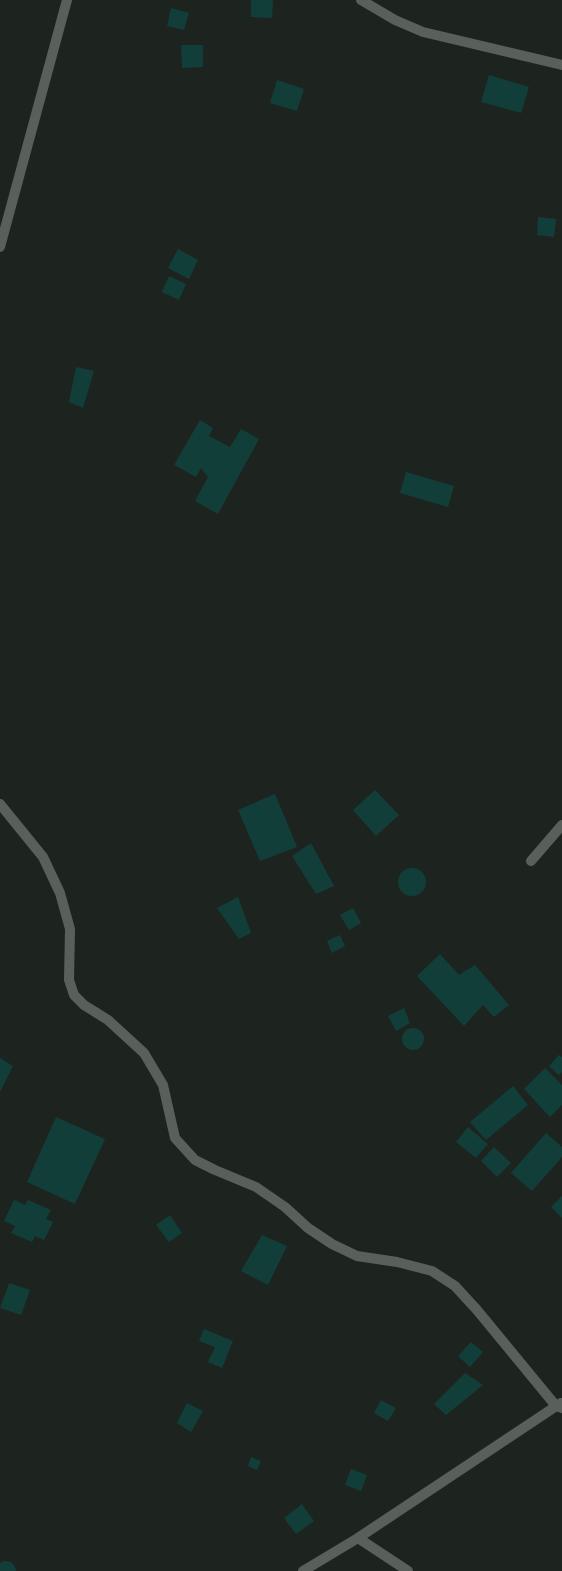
<!DOCTYPE html>
<html>
<head>
<meta charset="utf-8">
<style>
  body { margin:0 }
  canvas { display:block; background:#1d231f }
</style>
</head>
<body>
<canvas width="562" height="1571"></canvas>
<script>
const c = document.querySelector('canvas').getContext('2d');
c.lineJoin = 'round';
function fill(path, color) { c.fillStyle = color; c.fill(path, 'evenodd'); }
const shape = rows => new Path2D(rows.map(r => 'M' + r).join(''));
function trace(path, color, width, dash) { c.strokeStyle = color; c.lineWidth = width; c.lineCap = dash ? 'butt' : 'round'; c.setLineDash(dash || []); c.stroke(path); }
fill(shape([
  [251,0,273,0,272,18,251,17],
  [171,8,189,13,184,30,167,26],
  [181,45,203,45,203,67,182,68],
  [489,75,529,87,521,113,481,102],
  [277,80,304,89,297,111,270,103],
  [538,217,556,219,554,237,537,235],
  [178,249,198,260,189,279,168,268],
  [169,276,186,284,179,300,162,292],
  [76,367,94,371,83,408,69,402],
  [200,420,213,428,209,436,230,447,241,429,259,439,218,514,195,501,208,477,201,468,196,477,174,465],
  [406,472,454,486,448,507,400,493],
  [375,790,399,815,376,836,353,810],
  [275,794,297,847,260,861,238,810],
  [311,843,334,886,316,894,292,856],
  '398 882a14 14 0 1 1 28 0a14 14 0 1 1-28 0Z',
  [238,897,251,933,239,939,217,908],
  [353,908,361,923,349,930,340,915],
  [340,935,345,946,332,953,327,941],
  [440,954,459,975,475,965,509,1005,494,1017,483,1005,464,1026,417,976],
  [404,1008,410,1023,396,1031,388,1016],
  '402 1039a11 11 0 1 1 22 0a11 11 0 1 1-22 0Z',
  [559,1055,562,1057,562,1072,559,1075,549,1066],
  [0,1058,13,1066,0,1092],
  [545,1068,562,1085,562,1105,550,1117,524,1089],
  [513,1086,528,1105,486,1140,470,1122],
  [56,1117,105,1139,75,1204,27,1182],
  [468,1127,488,1144,476,1158,456,1142],
  [546,1133,562,1147,562,1157,532,1191,511,1173],
  [494,1147,511,1163,497,1177,481,1161],
  [562,1196,562,1218,551,1207],
  [14,1200,25,1205,28,1200,51,1210,46,1219,53,1222,44,1240,35,1236,32,1242,11,1233,15,1226,4,1221],
  [170,1215,182,1233,169,1242,156,1225],
  [262,1235,287,1246,268,1285,241,1271],
  [9,1283,30,1290,21,1315,0,1308],
  [204,1329,233,1341,222,1368,208,1362,215,1347,199,1341],
  [471,1342,483,1352,470,1367,458,1356],
  [465,1373,483,1385,446,1415,434,1404],
  [381,1400,396,1408,388,1421,374,1413],
  [187,1403,203,1411,191,1432,177,1423],
  [251,1457,261,1461,257,1470,248,1466],
  [351,1469,367,1475,361,1491,345,1485],
  [302,1504,314,1521,296,1534,284,1518],
  [4,1561,11,1562,15,1567,16,1571,0,1571,0,1563]
]), '#123e39');
trace(shape([
  [361,0,395,20,423,32,562,65],
  [0,247,67,0],
  [0,804,43,857,60,893,70,929,69,980,74,995,84,1005,108,1020,144,1053,163,1085,175,1138,195,1160,215,1170,256,1187,285,1207,308,1228,332,1244,357,1256,397,1262,432,1271,455,1286,477,1310,556,1406,562,1408],
  [531,861,562,825],
  [358,1538,408,1571],
  [303,1571,358,1538,561,1403]
]), '#59605b', 10);
</script>
</body>
</html>
